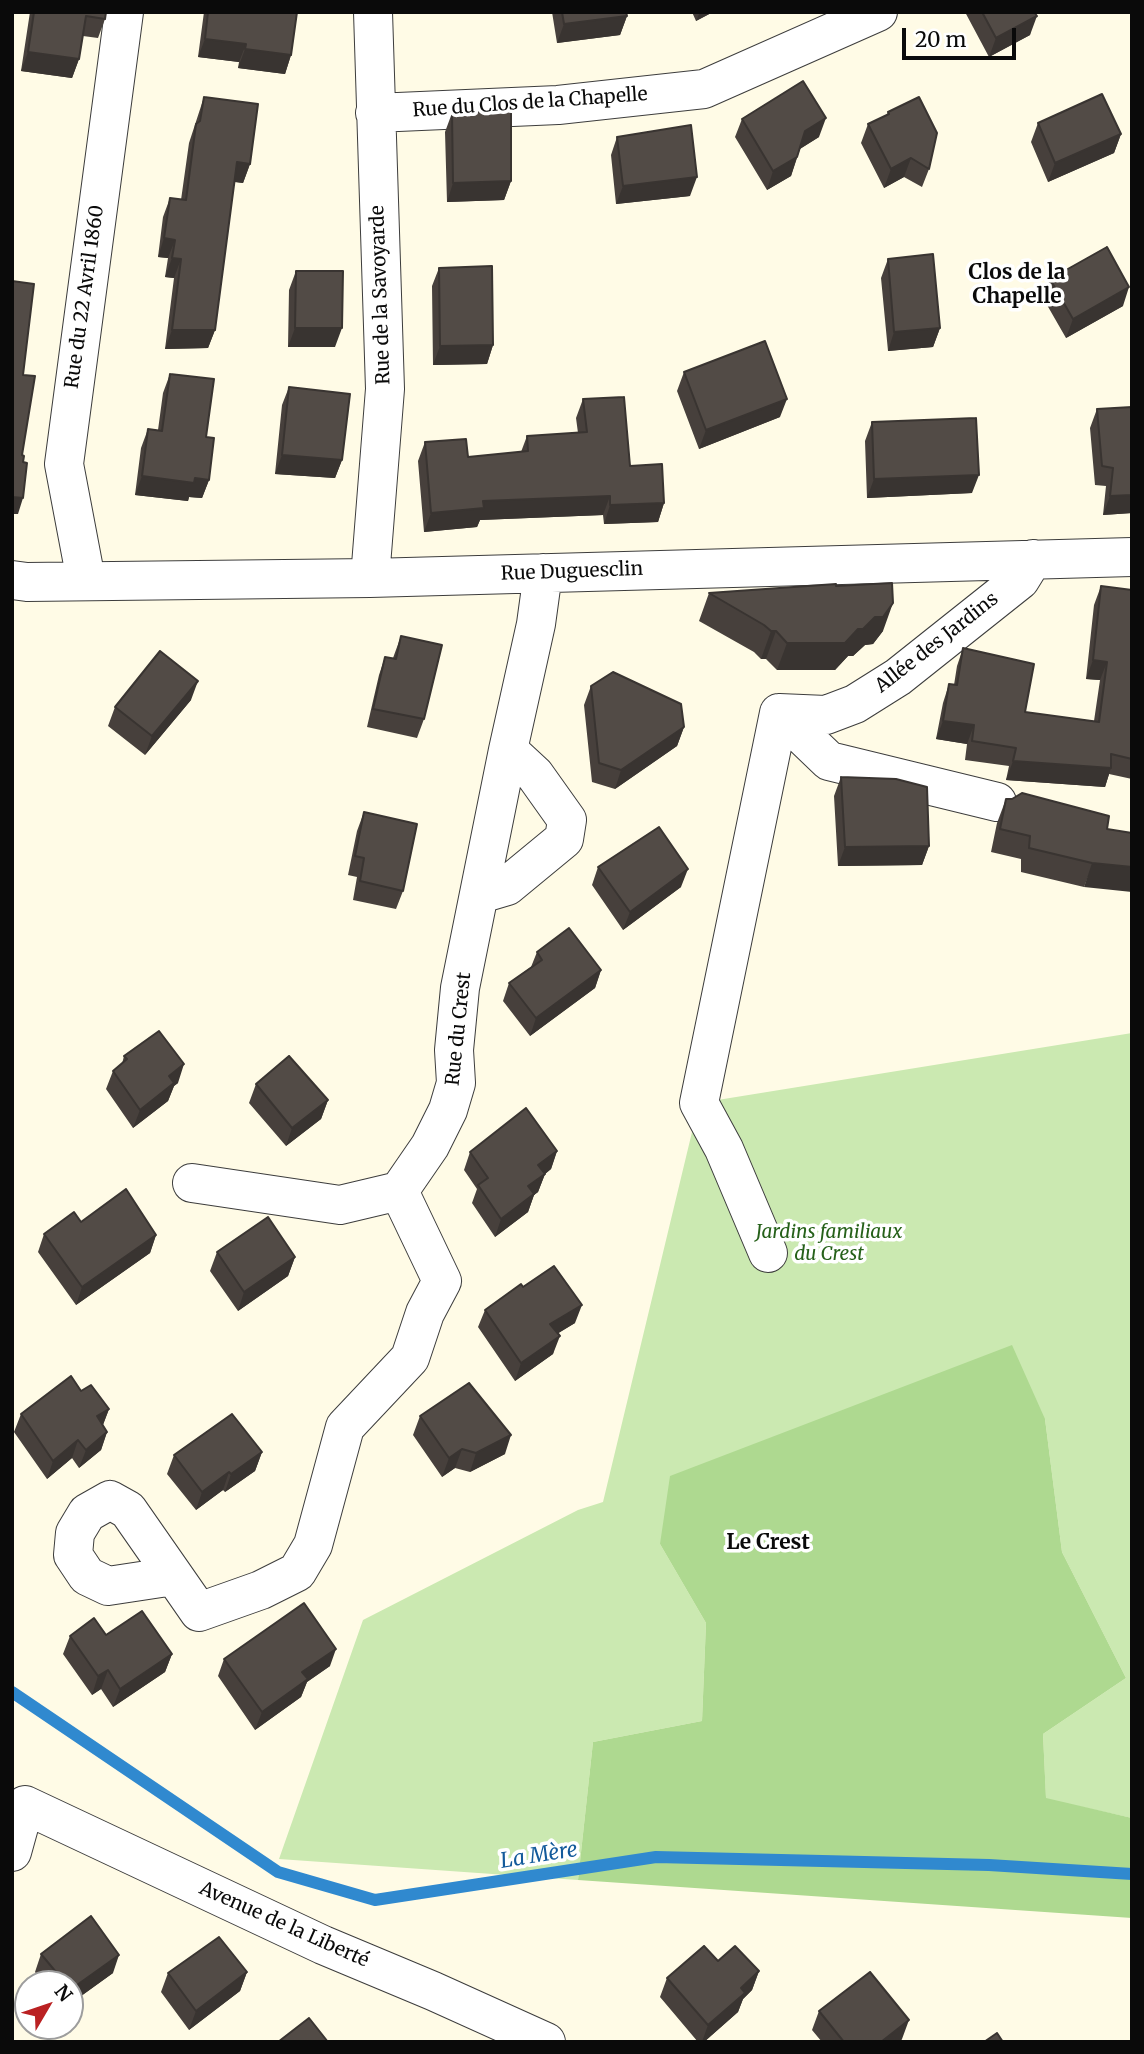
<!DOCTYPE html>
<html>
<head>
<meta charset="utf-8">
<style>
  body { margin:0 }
  #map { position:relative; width:1144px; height:2054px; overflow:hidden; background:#fffbe6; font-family:Merriweather,serif }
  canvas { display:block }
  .frame { position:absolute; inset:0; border:14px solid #0a0a0a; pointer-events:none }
  .north { position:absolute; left:14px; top:1970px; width:70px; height:70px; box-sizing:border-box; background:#fff; border:2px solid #9d9d9d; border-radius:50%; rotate:51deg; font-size:19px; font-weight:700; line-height:28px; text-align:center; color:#0a0a0a }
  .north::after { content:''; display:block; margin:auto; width:24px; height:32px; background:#ba2122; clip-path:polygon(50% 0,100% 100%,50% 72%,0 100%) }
  .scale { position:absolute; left:902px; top:28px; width:114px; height:32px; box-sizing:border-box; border:4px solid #0a0a0a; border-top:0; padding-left:9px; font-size:21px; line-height:24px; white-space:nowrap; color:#0a0a0a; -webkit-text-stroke:5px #fff; paint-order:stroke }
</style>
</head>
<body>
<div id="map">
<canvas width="1144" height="2054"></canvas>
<div class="frame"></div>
<div class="north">N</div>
<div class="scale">20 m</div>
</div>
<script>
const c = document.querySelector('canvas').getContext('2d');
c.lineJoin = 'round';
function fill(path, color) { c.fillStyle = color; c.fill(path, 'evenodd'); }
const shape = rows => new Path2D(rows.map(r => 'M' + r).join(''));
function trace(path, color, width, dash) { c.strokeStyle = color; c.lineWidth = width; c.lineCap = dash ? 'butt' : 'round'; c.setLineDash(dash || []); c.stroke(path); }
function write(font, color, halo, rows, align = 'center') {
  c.font = font + ' Merriweather,serif'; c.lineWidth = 7; c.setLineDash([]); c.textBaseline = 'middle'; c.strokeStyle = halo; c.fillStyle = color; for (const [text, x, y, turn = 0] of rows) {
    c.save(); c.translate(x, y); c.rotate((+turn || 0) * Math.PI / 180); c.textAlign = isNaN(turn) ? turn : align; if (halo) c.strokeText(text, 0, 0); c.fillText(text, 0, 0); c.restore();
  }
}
fill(shape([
  [1132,1033,1132,1818,1046,1799,1043,1734,1126,1678,1062,1552,1045,1419,660,1544,706,1623,702,1721,593,1742,578,1880,279,1859,363,1620,578,1510,603,1502,699,1103]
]), '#cbe9b1');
fill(shape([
  [1012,1345,1045,1419,1062,1552,1126,1678,1043,1734,1046,1798,1132,1818,1132,1918,578,1880,593,1742,702,1721,706,1623,660,1544,670,1476]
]), '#aed990');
trace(shape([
  [12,1692,278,1872,375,1900,656,1857,989,1865,1132,1874]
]), '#3089cf', 12);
const minor = shape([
  [375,113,558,105,704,89,878,12],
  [370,578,385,389,373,12],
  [12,580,27,582,370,578,1132,557],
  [86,580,64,464,124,12],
  [779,713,826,715,855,704,898,677,1020,580,1033,559],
  [779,713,829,761,997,802],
  [480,894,507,886,564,839,567,820,535,775,508,750],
  [192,1183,340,1205,399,1191],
  [768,1253,724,1149,699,1103,779,713],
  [174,1576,108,1586,87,1576,73,1555,75,1533,87,1513,110,1500,128,1510,174,1576,199,1612,261,1590,297,1572,313,1545,345,1427,410,1358,425,1313,442,1281,399,1191,430,1146,448,1110,456,1083,454,1050,460,988,508,750,536,624,543,573],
  [12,1852,25,1805,323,1945,433,1991,546,2042]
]);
trace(minor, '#3d3d3d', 40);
trace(minor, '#fff', 38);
fill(shape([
  [30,12,106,12,105,19,98,38,83,36,79,59,72,78,21,71],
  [204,12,297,12,291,55,285,74,238,68,239,62,198,57],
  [552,12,626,12,627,16,620,35,557,43],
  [692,12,713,12,696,21],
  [965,12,1034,12,1030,35,989,57],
  [204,97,250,164,243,183,234,182,215,330,208,348,165,349,174,278,165,277,168,258,158,257,163,217,170,198,181,200,189,143],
  [888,112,929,169,922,187,904,177,884,188,861,143,868,124,887,115],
  [452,113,511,181,504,200,447,202,445,132],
  [742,119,819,137,800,149,791,176,767,190,735,137],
  [1038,123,1121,134,1114,153,1048,182,1031,142],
  [617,137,690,196,616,204,611,155],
  [888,259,940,328,933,347,888,351,881,278],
  [439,268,493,345,487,364,433,365,432,286],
  [296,271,335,347,288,347,289,290],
  [1050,279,1123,306,1066,338,1043,298],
  [684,372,780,417,699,449,677,391],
  [170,374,206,437,209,480,202,498,189,497,188,501,135,495,141,448,148,429,158,430,163,393],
  [289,387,342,460,335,478,275,474,282,405],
  [583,399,630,466,664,503,658,522,604,524,603,515,480,520,477,527,424,532,418,461,425,442,468,457,521,452,527,436,578,433,576,418],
  [1132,407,1132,513,1103,515,1106,486,1095,485,1090,428,1097,409],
  [872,422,972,493,867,498,865,441],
  [836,586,883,631,873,644,865,645,853,656,848,656,835,670,777,670,766,659,761,659,754,652,699,621,709,593],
  [1101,586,1132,590,1132,779,1109,774,1105,787,1006,780,1009,766,965,760,967,744,936,739,943,703,949,684,954,685,957,666,963,648,1025,712,1094,721,1100,680,1086,679,1094,605],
  [401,636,424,719,417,738,367,727,379,675,385,657,393,658],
  [591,686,684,727,677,746,615,789,592,782,584,705],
  [191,700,145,755,108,726,115,707],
  [841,777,929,846,922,865,838,866,834,796],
  [1006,799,1107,829,1084,887,1021,872,1021,859,991,852,997,823],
  [364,812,403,891,396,909,353,900,357,877,348,875,357,831],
  [598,867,681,887,623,930,592,885],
  [537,952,601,970,595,988,530,1036,503,1001,509,983,531,967],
  [124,1056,178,1083,174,1086,168,1101,133,1128,106,1089,113,1071,122,1064],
  [256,1084,328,1100,321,1119,286,1146,249,1103],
  [557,1151,551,1169,545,1174,538,1192,534,1195,528,1212,495,1237,472,1203,477,1189,464,1170,470,1152],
  [81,1222,156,1235,150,1253,76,1305,38,1252,44,1234],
  [217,1252,295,1257,288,1276,238,1311,210,1271],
  [523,1287,575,1323,558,1333,553,1354,515,1381,478,1327,485,1310],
  [81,1391,109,1409,103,1425,107,1432,101,1450,79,1468,72,1458,47,1479,14,1432,21,1414],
  [420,1416,505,1454,470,1472,455,1468,442,1477,413,1435],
  [262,1452,255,1471,225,1492,223,1490,196,1510,167,1474,174,1455],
  [106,1635,172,1654,165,1672,113,1707,101,1689,92,1695,63,1654,70,1636],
  [224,1659,330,1666,307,1682,301,1697,255,1730,218,1676],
  [41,1954,113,1973,70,2004,70,1984,44,1984,35,1972],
  [718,1961,759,1971,752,1990,743,1999,738,2012,704,2042,698,2042,660,1997,667,1978],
  [247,1972,240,1991,189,2030,161,1992,168,1973],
  [819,2011,902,2039,899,2042,822,2042,812,2030]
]), '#47403c');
fill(shape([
  [700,12,713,12,696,21],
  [627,16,620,35,557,43,564,24],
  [1037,16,1030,35,989,57,996,38],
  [205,39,246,44,239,62,198,57],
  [245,49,291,55,285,74,238,68],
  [28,52,79,59,72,78,21,71],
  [826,118,819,137,798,150,805,131],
  [1121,134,1114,153,1048,182,1055,163],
  [797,157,791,176,767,190,773,171],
  [911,158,904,177,884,188,891,169],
  [237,162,250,164,243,183,230,181],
  [697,177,690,196,616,204,623,186],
  [511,181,504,200,447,202,453,183],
  [164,238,175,240,168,258,158,257],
  [172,258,181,259,174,278,165,277],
  [1129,287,1123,306,1066,338,1073,319],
  [295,328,342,328,335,347,288,347],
  [940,328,933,347,888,351,894,332],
  [172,330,215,330,208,348,165,349],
  [493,345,487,364,433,365,440,346],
  [787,399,780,417,699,449,706,430],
  [282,455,342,460,335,478,275,474],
  [979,475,972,493,867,498,874,479],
  [142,476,195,478,209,480,202,498,189,497,188,501,135,495],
  [1132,495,1132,513,1103,515,1110,496],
  [610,496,603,515,480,520,477,527,424,532,431,513,483,501],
  [12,497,23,498,18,514,12,514],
  [664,503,658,522,604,524,610,505],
  [893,603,883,631,873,644,865,645,853,656,848,656,835,670,777,670,787,643,858,629],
  [771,631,776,631,766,659,761,659],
  [1093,660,1107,662,1100,680,1086,679],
  [198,681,191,700,145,755,152,736],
  [943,721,974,725,967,744,936,739],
  [684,727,677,746,615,789,621,770],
  [1013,761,1111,768,1105,787,1006,780],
  [929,846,922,865,838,866,845,847],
  [1092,863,1132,867,1132,892,1084,887],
  [688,869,681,887,623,930,630,912],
  [601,970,595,988,530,1036,536,1018],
  [184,1064,178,1083,174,1086,168,1101,133,1128,140,1110,169,1076],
  [328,1100,321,1119,286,1146,292,1128],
  [557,1151,551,1169,545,1174,538,1192,534,1195,528,1212,495,1237,501,1219,528,1186,538,1165],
  [156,1235,150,1253,76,1305,82,1287],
  [295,1257,288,1276,238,1311,244,1292],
  [582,1305,575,1323,544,1342,550,1324],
  [560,1336,553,1354,515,1381,521,1363],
  [109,1409,102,1427,97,1416],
  [107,1432,101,1450,79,1468,86,1450],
  [511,1435,505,1454,470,1472,476,1453],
  [78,1440,72,1458,47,1479,53,1461],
  [462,1449,455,1468,442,1477,449,1458],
  [262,1452,255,1471,225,1492,231,1474],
  [229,1472,223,1490,196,1510,202,1492],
  [336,1649,330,1666,307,1682,301,1697,255,1730,262,1712,302,1672],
  [172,1654,165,1672,113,1707,120,1689],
  [108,1670,101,1689,92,1695,98,1676],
  [119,1955,113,1973,70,2004,70,1990],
  [759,1971,752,1990,743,1999,738,2012,704,2042,702,2042,708,2025,741,1988],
  [247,1972,240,1991,189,2030,196,2011],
  [909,2020,902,2039,899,2042,881,2042]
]), '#393431');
const building = shape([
  [34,12,106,12,105,19,86,16,79,59,28,52,34,12],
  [208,12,297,12,291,55,245,49,246,44,205,39,208,12],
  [562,12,626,12,627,16,564,24,562,12],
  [982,12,1034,12,1037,16,996,38,982,12],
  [803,81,826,118,805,131,797,157,773,171,742,119,803,81],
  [1102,94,1121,134,1055,163,1038,123,1102,94],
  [204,97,258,104,250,164,237,162,215,330,172,330,181,259,172,258,175,240,164,238,170,198,186,200,196,124,200,121,204,97],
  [919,97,937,133,929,169,911,158,891,169,868,124,889,114,888,112,919,97],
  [511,110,511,181,453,183,452,113,511,110],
  [691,125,697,177,623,186,617,137,691,125],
  [1107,247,1129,287,1073,319,1050,279,1107,247],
  [933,254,940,328,894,332,888,259,933,254],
  [492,266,493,345,440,346,439,268,492,266],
  [296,271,343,271,342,328,295,328,296,271],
  [12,281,34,284,23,375,35,376,22,455,24,456,23,462,27,463,23,498,12,497,12,281],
  [765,341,787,399,706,430,684,372,765,341],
  [170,374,214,379,206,437,214,438,209,480,195,478,194,483,142,476,148,429,162,431,170,374],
  [289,387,350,394,342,460,282,455,289,387],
  [624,397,630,466,662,464,664,503,610,505,610,496,483,501,484,508,431,513,425,442,466,439,468,457,528,451,527,436,587,432,583,399,624,397],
  [1132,407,1132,495,1110,496,1113,468,1102,466,1097,409,1132,407],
  [976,418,979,475,874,479,872,422,976,418],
  [892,583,893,603,883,617,875,617,863,629,858,629,845,643,787,643,776,631,771,631,764,625,709,593,836,584,836,586,892,583],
  [1101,586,1132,590,1132,759,1111,754,1111,768,1013,761,1016,748,972,741,974,725,943,721,949,684,957,685,963,648,1034,664,1025,712,1099,722,1107,662,1093,660,1101,586],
  [401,636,442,645,424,719,373,709,385,657,396,659,401,636],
  [160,651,198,681,152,736,115,707,160,651],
  [613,672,681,704,684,727,621,770,599,763,591,686,613,672],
  [841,777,896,779,927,787,929,846,845,847,841,777],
  [1022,793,1109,816,1107,829,1132,833,1132,867,1092,863,1029,848,1030,836,1000,829,1006,799,1012,799,1022,793],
  [364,812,417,824,403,891,360,881,364,858,355,856,364,812],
  [659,827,688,869,630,912,598,867,659,827],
  [569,928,601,970,536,1018,509,983,542,960,537,952,569,928],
  [159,1031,184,1064,169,1076,174,1083,140,1110,113,1071,127,1059,124,1056,159,1031],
  [289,1056,328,1100,292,1128,256,1084,289,1056],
  [526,1108,557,1151,538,1165,545,1174,528,1186,534,1194,501,1219,478,1185,488,1178,470,1152,526,1108],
  [126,1189,156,1235,82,1287,44,1234,74,1212,81,1222,126,1189],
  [268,1217,295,1257,244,1292,217,1252,268,1217],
  [554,1266,582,1305,550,1324,560,1336,521,1363,485,1310,521,1284,523,1287,554,1266],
  [71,1376,81,1391,91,1385,109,1409,97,1416,107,1432,86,1450,78,1440,53,1461,21,1414,71,1376],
  [469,1383,511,1435,476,1453,462,1449,449,1458,420,1416,469,1383],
  [232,1414,262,1452,231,1474,229,1472,202,1492,174,1455,232,1414],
  [304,1603,336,1649,302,1672,308,1679,262,1712,224,1659,304,1603],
  [142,1611,172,1654,120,1689,108,1670,98,1676,70,1636,94,1618,106,1635,142,1611],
  [91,1916,119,1955,70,1990,70,1984,66,1984,41,1954,91,1916],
  [219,1937,247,1972,196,2011,168,1973,219,1937],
  [704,1946,718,1961,735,1946,759,1971,741,1988,745,1993,708,2025,667,1978,704,1946],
  [870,1972,909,2020,881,2042,844,2042,819,2011,870,1972],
  [309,2018,328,2042,278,2042,309,2018],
  [997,2033,1003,2042,984,2042,997,2033]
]);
fill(building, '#524b46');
trace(building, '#393431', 2);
write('19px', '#0a0a0a', '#fff', [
  ["Rue du Clos de la Chapelle",530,103,-4],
  ["Rue de la Savoyarde",381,295,-92],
  ["Rue du 22 Avril 1860",85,297,-82],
  ["Rue Duguesclin",572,572,-2],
  ["Allée des Jardins",937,643,-38],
  ["Rue du Crest",459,1029,-84],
  ["Avenue de la Liberté",284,1925,24]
]);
write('italic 19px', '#26611a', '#fff', [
  ["Jardins familiaux",829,1233],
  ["du Crest",829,1255]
]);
write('bold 21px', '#0a0a0a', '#fff', [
  ["Clos de la",1017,273],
  ["Chapelle",1017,297],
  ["Le Crest",768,1543]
]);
write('italic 21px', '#135a9b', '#fff', [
  ["La Mère",539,1856,-9]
]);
</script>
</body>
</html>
